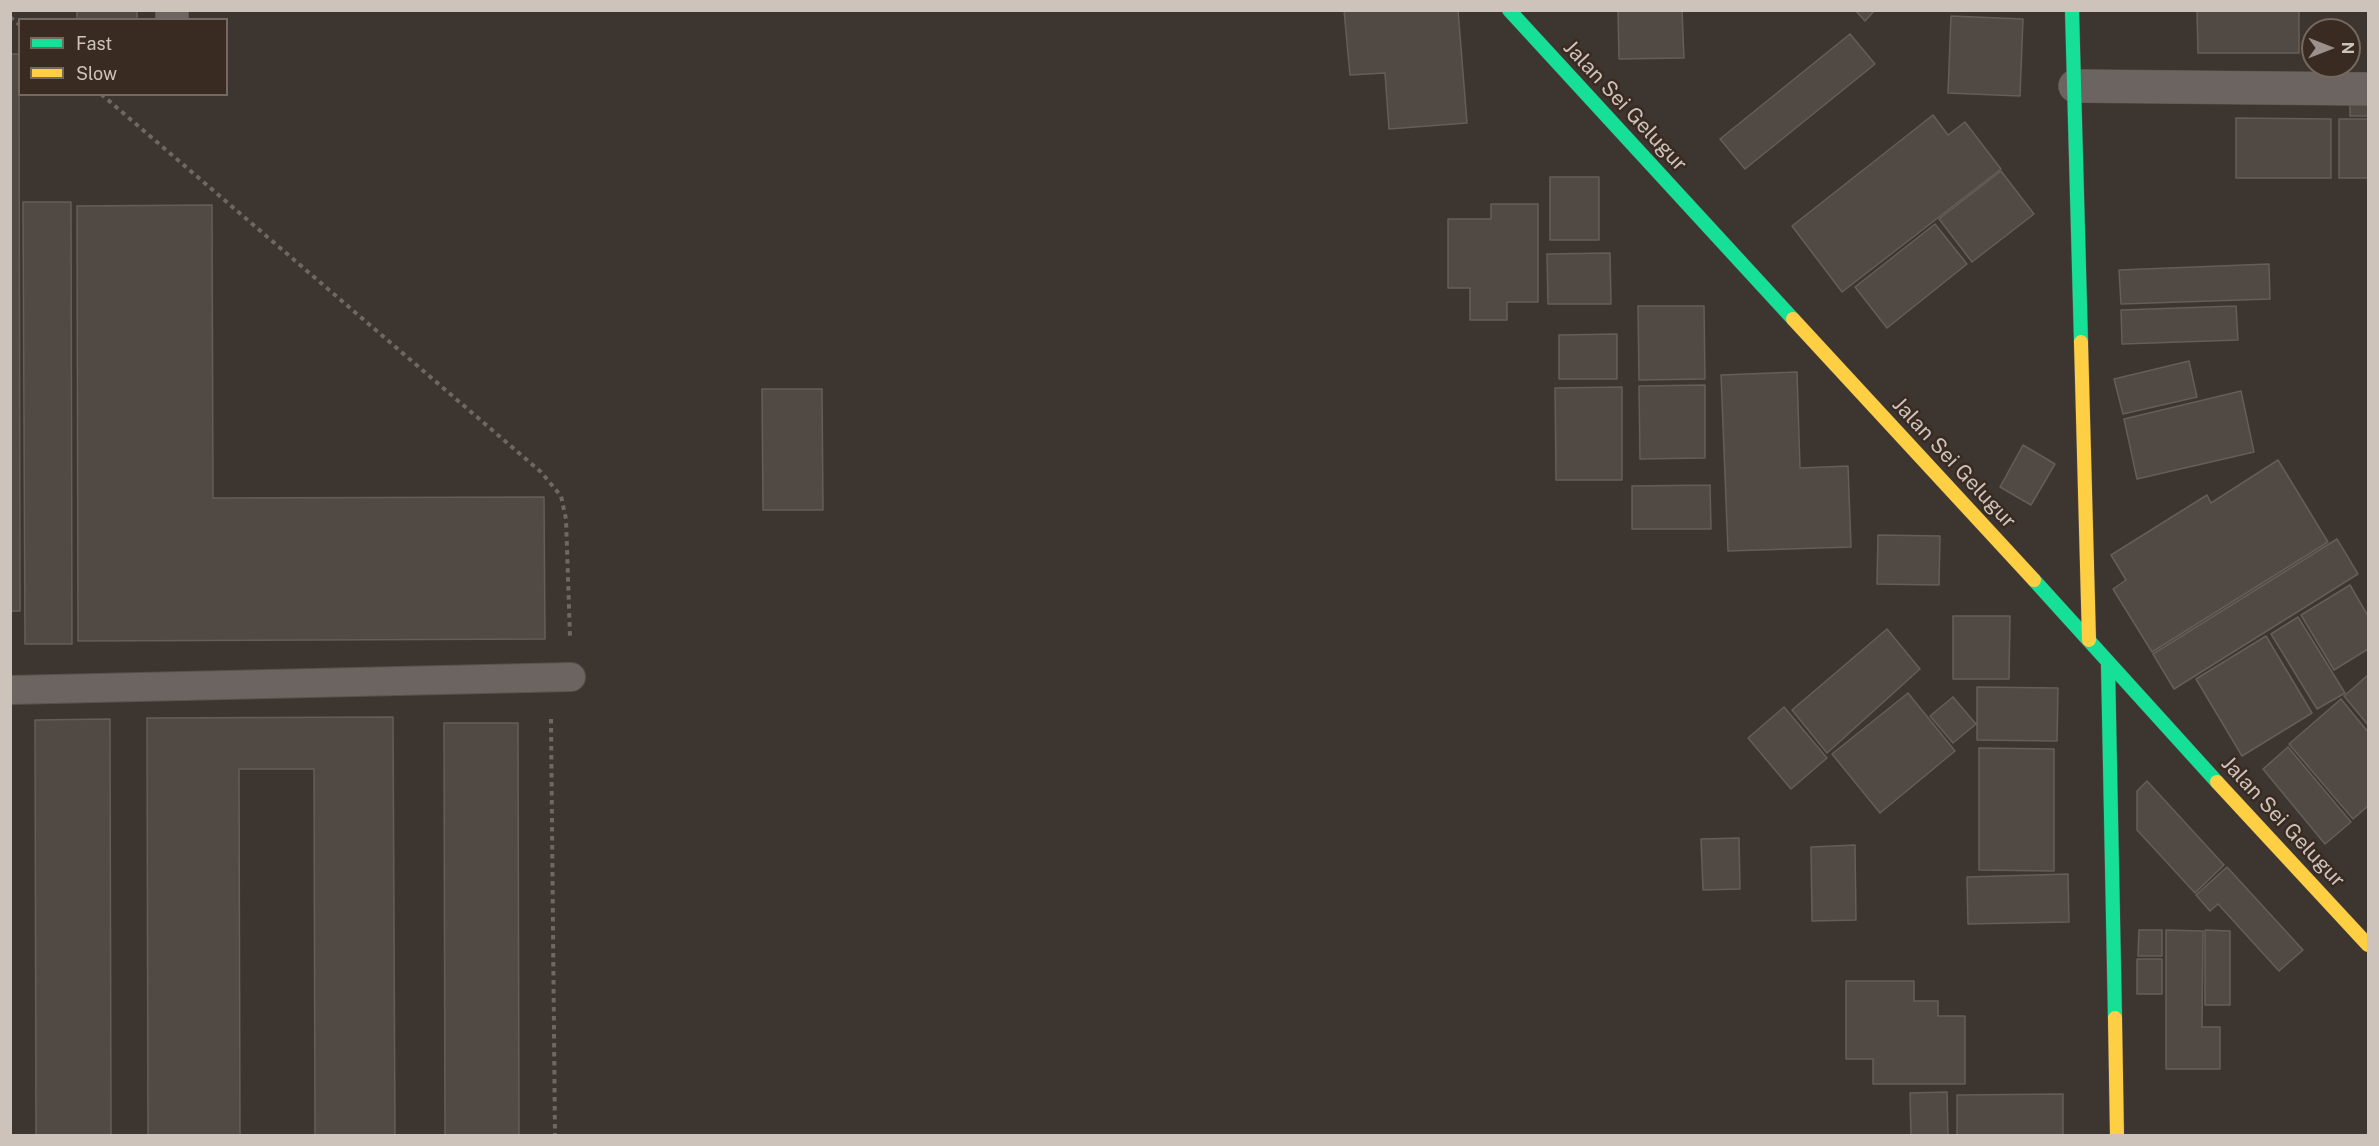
<!DOCTYPE html>
<html>
<head>
<meta charset="utf-8">
<style>
  body { margin:0 }
  #map { position:relative; width:2379px; height:1146px; overflow:hidden; background:#3d352f; font-family:"Public Sans",sans-serif }
  canvas { display:block }
  .frame { position:absolute; inset:0; border:12px solid #cdc3bb; pointer-events:none }
  .legend { position:absolute; left:18px; top:18px; width:210px; height:78px; box-sizing:border-box; background:#392b22; border:2px solid #74685f; margin:0; padding:8px 10px; list-style:none; font-size:18px; color:#cdc3bb }
  .legend li { display:flex; align-items:center; gap:12px; height:30px }
  .legend b { width:30px; border:2px solid #74685f }
  .north { position:absolute; left:2301px; top:18px; width:60px; height:60px; box-sizing:border-box; background:#392b22; border:2px solid #74685f; border-radius:50%; rotate:90deg; font-size:16px; font-weight:700; line-height:24px; text-align:center; color:#cdc3bb }
  .north::after { content:''; display:block; margin:auto; width:21px; height:27px; background:#9b918a; clip-path:polygon(50% 0,100% 100%,50% 72%,0 100%) }
</style>
</head>
<body>
<div id="map">
<canvas width="2379" height="1146"></canvas>
<div class="frame"></div>
<ul class="legend">
<li><b style="height:8px;background:#16e098"></b>Fast</li>
<li><b style="height:8px;background:#ffcf43"></b>Slow</li>
</ul>
<div class="north">N</div>
</div>
<script>
const c = document.querySelector('canvas').getContext('2d');
c.lineJoin = 'round';
function fill(path, color) { c.fillStyle = color; c.fill(path, 'evenodd'); }
const shape = rows => new Path2D(rows.map(r => 'M' + r).join(''));
function trace(path, color, width, dash) { c.strokeStyle = color; c.lineWidth = width; c.lineCap = dash ? 'butt' : 'round'; c.setLineDash(dash || []); c.stroke(path); }
function write(font, color, halo, rows, align = 'center') {
  c.font = font + ' "Public Sans",sans-serif'; c.lineWidth = 5; c.setLineDash([]); c.textBaseline = 'middle'; c.strokeStyle = halo; c.fillStyle = color; for (const [text, x, y, turn = 0] of rows) {
    c.save(); c.translate(x, y); c.rotate((+turn || 0) * Math.PI / 180); c.textAlign = isNaN(turn) ? turn : align; if (halo) c.strokeText(text, 0, 0); c.fillText(text, 0, 0); c.restore();
  }
}
const building = shape([
  [77,10,137,10,137,20,77,20,77,10],
  [1344,10,1458,10,1467,123,1389,129,1385,73,1350,75,1344,10],
  [1618,10,1682,10,1684,58,1619,59,1618,10],
  [1855,10,1875,10,1865,21,1855,10],
  [2197,10,2299,10,2299,53,2198,53,2197,10],
  [1951,16,2023,19,2020,96,1948,93,1951,16],
  [1850,34,1875,64,1745,169,1720,139,1850,34],
  [10,54,19,54,20,611,10,611,10,54],
  [2350,98,2368,98,2368,116,2350,116,2350,98],
  [1933,115,1948,135,1965,122,2001,169,1842,292,1792,226,1933,115],
  [2236,118,2331,119,2331,178,2236,178,2236,118],
  [2339,119,2368,119,2368,178,2339,178,2339,119],
  [2001,171,2034,214,1972,262,1939,219,2001,171],
  [1550,177,1599,177,1599,240,1550,240,1550,177],
  [23,202,71,202,72,644,25,644,23,202],
  [1491,204,1538,204,1538,302,1507,302,1507,320,1470,320,1470,288,1448,288,1448,219,1491,219,1491,204],
  [212,205,213,498,544,497,545,639,78,641,77,206,212,205],
  [1935,224,1967,264,1887,328,1855,287,1935,224],
  [1610,253,1611,304,1548,304,1547,254,1610,253],
  [2269,264,2270,299,2121,304,2119,270,2269,264],
  [1638,306,1704,306,1705,379,1639,380,1638,306],
  [2236,306,2238,340,2122,344,2121,310,2236,306],
  [1617,334,1617,379,1559,379,1559,335,1617,334],
  [2189,361,2197,397,2123,414,2114,379,2189,361],
  [1797,372,1800,468,1848,466,1851,547,1728,551,1721,375,1797,372],
  [1705,385,1705,458,1640,459,1639,386,1705,385],
  [1622,387,1622,480,1556,480,1555,388,1622,387],
  [762,389,822,389,823,510,763,510,762,389],
  [2241,391,2254,452,2137,479,2124,419,2241,391],
  [2023,445,2055,464,2031,505,2000,487,2023,445],
  [2278,460,2328,542,2152,652,2113,589,2126,580,2111,555,2207,495,2211,503,2278,460],
  [1710,485,1711,529,1632,529,1632,486,1710,485],
  [1878,535,1940,536,1939,585,1877,584,1878,535],
  [2337,539,2358,574,2174,689,2153,654,2337,539],
  [2350,585,2368,616,2368,649,2334,670,2301,615,2350,585],
  [1953,616,2010,616,2009,679,1953,679,1953,616],
  [2298,617,2345,693,2317,709,2271,634,2298,617],
  [1887,629,1920,669,1827,753,1792,710,1887,629],
  [2266,636,2312,713,2242,756,2196,679,2266,636],
  [2368,675,2368,725,2344,696,2368,675],
  [1977,687,2058,688,2057,741,1977,740,1977,687],
  [1908,693,1955,751,1880,813,1832,754,1908,693],
  [1953,697,1976,724,1953,743,1930,716,1953,697],
  [2341,699,2368,732,2368,806,2353,819,2289,744,2341,699],
  [1784,707,1827,758,1791,789,1748,738,1784,707],
  [393,717,395,1136,315,1136,314,769,239,769,240,1136,148,1136,147,718,393,717],
  [110,719,111,1136,36,1136,35,720,110,719],
  [444,723,518,723,519,1136,445,1136,444,723],
  [2288,747,2351,822,2325,844,2263,769,2288,747],
  [1979,748,2054,749,2054,871,1979,870,1979,748],
  [2147,781,2224,865,2195,893,2137,830,2137,791,2147,781],
  [1739,838,1740,889,1703,890,1701,839,1739,838],
  [1855,845,1856,920,1812,921,1811,847,1855,845],
  [2227,867,2303,950,2279,971,2218,904,2210,911,2196,895,2227,867],
  [2068,874,2069,922,1968,924,1967,877,2068,874],
  [2139,930,2162,930,2162,956,2138,956,2139,930],
  [2166,930,2203,931,2202,1027,2220,1027,2220,1069,2166,1069,2166,930],
  [2205,930,2230,931,2230,1005,2205,1005,2205,930],
  [2137,959,2162,959,2162,994,2137,994,2137,959],
  [1846,981,1914,981,1914,1001,1938,1001,1938,1016,1965,1016,1965,1084,1873,1084,1873,1059,1846,1059,1846,981],
  [1947,1092,1948,1136,1911,1136,1910,1093,1947,1092],
  [2063,1094,2063,1136,1957,1136,1957,1095,2063,1094]
]);
fill(building, '#504944');
trace(building, '#655e58', 1.5);
const lane = shape([
  [10,690,571,677]
]);
const street = shape([
  [172,10,172,20],
  [2075,86,2368,89]
]);
const fast = shape([
  [1509,10,1793,319],
  [2072,10,2081,342],
  [2034,580,2217,782],
  [2108,664,2115,1018]
]);
const slow = shape([
  [1793,319,2034,580],
  [2081,342,2089,640],
  [2217,782,2368,945],
  [2115,1018,2117,1136]
]);
trace(lane, '#58514d', 30);
trace(street, '#58514d', 34);
trace(fast, '#58514d', 15);
trace(slow, '#58514d', 15);
trace(shape([
  [10,17,20,25],
  [101,94,541,472,561,496,566,519,570,637],
  [551,719,555,1136]
]), '#6e6863', 4, [4.5, 4.5]);
trace(lane, '#6b6460', 28);
trace(street, '#6b6460', 33);
trace(fast, '#16e098', 14);
trace(slow, '#ffcf43', 14);
write('21px', '#cdc3bb', '#392b22', [
  ["Jalan Sei Gelugur",1625,106,47],
  ["Jalan Sei Gelugur",1954,463,47],
  ["Jalan Sei Gelugur",2283,822,47]
]);
</script>
</body>
</html>
